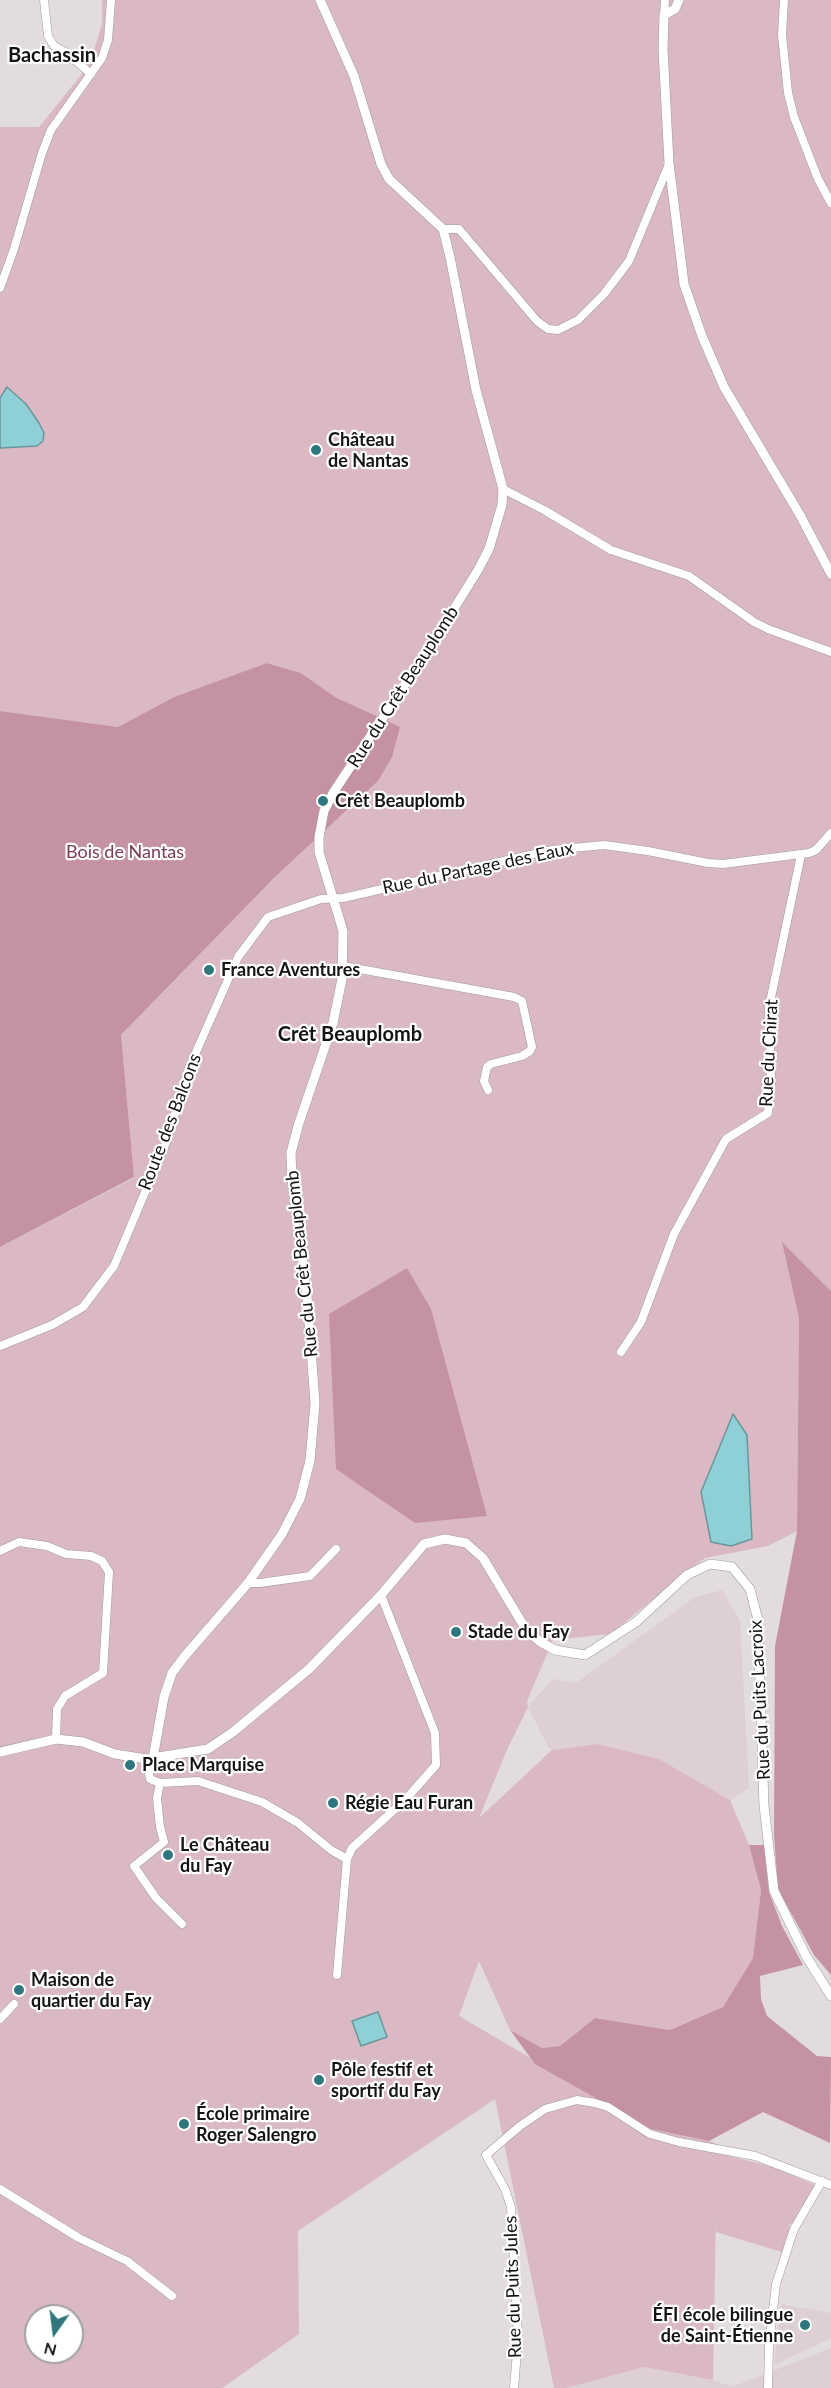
<!DOCTYPE html>
<html>
<head>
<meta charset="utf-8">
<style>
  body { margin:0 }
  #map { position:relative; width:831px; height:2388px; overflow:hidden; background:#e2dcde; font-family:Lato,sans-serif }
  canvas { display:block }
  .north { position:absolute; left:24px; top:2304px; width:60px; height:60px; box-sizing:border-box; background:#fff; border:2px solid #a1a1a1; border-radius:50%; rotate:194deg; font-size:16px; font-weight:700; line-height:24px; text-align:center; color:#151314 }
  .north::after { content:''; display:block; margin:auto; width:21px; height:27px; background:#2e777e; clip-path:polygon(50% 0,100% 100%,50% 72%,0 100%) }
</style>
</head>
<body>
<div id="map">
<canvas width="831" height="2388"></canvas>
<div class="north">N</div>
</div>
<script>
const c = document.querySelector('canvas').getContext('2d');
c.lineJoin = 'round';
function fill(path, color) { c.fillStyle = color; c.fill(path, 'evenodd'); }
const shape = rows => new Path2D(rows.map(r => 'M' + r).join(''));
function trace(path, color, width, dash) { c.strokeStyle = color; c.lineWidth = width; c.lineCap = dash ? 'butt' : 'round'; c.setLineDash(dash || []); c.stroke(path); }
function write(font, color, halo, rows, align = 'center') {
  c.font = font + ' Lato,sans-serif'; c.lineWidth = 4.5; c.setLineDash([]); c.textBaseline = 'middle'; c.strokeStyle = halo; c.fillStyle = color; for (const [text, x, y, turn = 0] of rows) {
    c.save(); c.translate(x, y); c.rotate((+turn || 0) * Math.PI / 180); c.textAlign = isNaN(turn) ? turn : align; if (halo) c.strokeText(text, 0, 0); c.fillText(text, 0, 0); c.restore();
  }
}
fill(shape([
  [722,1590,740,1621,749,1788,730,1800,659,1759,598,1744,552,1750,548,1747,528,1707,553,1679,576,1683,695,1597],
  [781,2304,831,2313,831,2338,774,2365],
  [831,2348,831,2388,566,2388,644,2367,713,2380,732,2387]
]), '#ddcfd4');
fill(shape([
  [102,0,831,0,831,1291,783,1243,799,1318,797,1531,768,1546,705,1558,610,1634,553,1640,527,1701,528,1707,506,1752,479,1818,552,1750,598,1744,659,1759,730,1800,749,1845,761,1890,753,1958,723,2007,670,2030,595,2018,560,2046,542,2048,510,2030,479,1961,459,2016,651,2129,709,2141,722,2146,721,2154,773,2167,815,2185,796,2220,789,2225,791,2230,782,2252,716,2232,716,2215,713,2380,644,2367,566,2388,554,2388,495,2099,298,2231,299,2334,222,2388,0,2388,0,1247,134,1178,121,1035,274,878,378,781,400,728,335,697,301,673,268,663,174,697,118,727,0,711,0,127,39,127,82,74,94,50,102,24],
  [36,2316,72,2316,72,2352,36,2352]
]), '#dab9c4');
fill(shape([
  [267,663,301,673,335,697,400,727,392,757,378,781,274,878,121,1035,134,1177,0,1247,0,711,118,727,174,697],
  [782,1242,831,1291,831,1975,814,1955,778,1889,774,1835,775,1646,797,1531,799,1318],
  [407,1268,431,1309,487,1516,415,1523,336,1469,329,1314],
  [749,1845,764,1845,769,1892,782,1926,803,1965,760,1976,761,1999,767,2016,817,2056,831,2057,830,2143,763,2112,709,2141,651,2129,535,2064,510,2030,542,2048,560,2046,595,2018,670,2030,723,2007,753,1958,761,1890]
]), '#c592a4');
const water = shape([
  [7,387,26,404,39,423,44,433,43,441,37,446,0,448,0,398,7,387],
  [733,1414,747,1435,752,1539,731,1546,711,1542,701,1492,733,1414],
  [378,2012,387,2037,361,2046,352,2021,378,2012]
]);
fill(water, '#8fcfd6');
trace(water, '#6a979c', 1.5);
const minor = shape([
  [44,0,48,36,54,46,67,53,91,74],
  [784,0,782,35,788,93,794,117,818,179,831,203],
  [664,15,665,0],
  [443,229,459,229,537,321,548,329,558,330,578,320,604,294,629,261,669,164],
  [0,288,14,249,42,153,51,130,102,58,108,40,111,0],
  [503,489,544,510,611,550,689,576,754,622,768,629,831,652],
  [343,966,514,997,522,1001,532,1047,530,1051,522,1056,491,1064,487,1067,484,1081,488,1090],
  [0,1346,52,1325,83,1307,114,1266,167,1140,189,1068,238,957,268,917,321,899,343,898,552,850,604,845,648,851,708,863,723,864,809,853,816,850,831,833],
  [621,1352,641,1322,674,1234,726,1139,768,1113,771,1082,769,1007,801,855],
  [0,1551,19,1542,47,1546,66,1554,91,1556,102,1561,109,1572,103,1673,65,1696,57,1709,56,1739],
  [248,1583,260,1583,310,1576,336,1549],
  [146,1759,150,1779,160,1783,198,1781,262,1802,298,1823,331,1850,347,1859,337,1975],
  [160,1783,157,1798,160,1827,164,1842,134,1866,156,1898,182,1924],
  [347,1859,352,1848,406,1799,436,1765,435,1733,381,1595],
  [0,2019,14,2004],
  [0,2189,79,2238,127,2261,172,2296],
  [514,2388,518,2340,511,2207,505,2189,486,2155,520,2126,545,2109,577,2100,595,2103,608,2107,650,2134,679,2142,755,2156,831,2185],
  [768,2388,769,2344,776,2284,794,2229,822,2181]
]);
const tertiary = shape([
  [679,0,675,9,664,15,663,49,669,163,684,284,702,336,724,387,800,515,831,574],
  [0,1752,56,1739,83,1742,115,1754,146,1759,208,1749,233,1732,309,1669,381,1595,424,1544,445,1539,466,1543,483,1558,525,1628,539,1641,555,1650,585,1655,636,1622,687,1575,710,1564,732,1567,750,1589,758,1620,764,1806,774,1891,806,1956,831,1996],
  [153,1758,164,1697,172,1673,184,1657,248,1583,282,1534,300,1499,310,1461,315,1403,307,1296,292,1178,291,1153,298,1126,333,1023,342,979,343,931,319,852,319,837,324,811,333,793,442,628,478,570,489,549,502,505,503,489,476,390,450,257,443,229,389,179,381,164,354,76,320,0]
]);
trace(minor, '#a09a9c', 9);
trace(tertiary, '#a09a9c', 10);
trace(minor, '#fff', 8);
trace(tertiary, '#fff', 9);
for (const [x, y, r, color] of [
  [316,450,6,"#2e777e"],
  [323,801,6,"#2e777e"],
  [209,970,6,"#2e777e"],
  [456,1632,6,"#2e777e"],
  [130,1765,6,"#2e777e"],
  [333,1803,6,"#2e777e"],
  [168,1855,6,"#2e777e"],
  [19,1990,6,"#2e777e"],
  [319,2080,6,"#2e777e"],
  [184,2124,6,"#2e777e"],
  [805,2325,6,"#2e777e"]
]) { const dot = new Path2D(); dot.arc(x, y, r, 0, 2 * Math.PI); c.fillStyle = color; c.fill(dot); trace(dot, '#fff', 2); }
write('bold 18px', '#151314', '#fff', [
  ["Château",328,440],
  ["de Nantas",328,461],
  ["Crêt Beauplomb",335,801],
  ["France Aventures",221,970],
  ["Stade du Fay",468,1632],
  ["Place Marquise",142,1765],
  ["Régie Eau Furan",345,1803],
  ["Le Château",180,1845],
  ["du Fay",180,1866],
  ["Maison de",31,1980],
  ["quartier du Fay",31,2001],
  ["Pôle festif et",331,2070],
  ["sportif du Fay",331,2091],
  ["École primaire",196,2114],
  ["Roger Salengro",196,2135],
  ["ÉFI école bilingue",793,2315,"right"],
  ["de Saint-Étienne",793,2336,"right"]
], 'left');
write('18px', '#151314', '#fff', [
  ["Rue du Crêt Beauplomb",403,687,-57],
  ["Rue du Partage des Eaux",478,868,-12],
  ["Rue du Chirat",769,1053,-87],
  ["Route des Balcons",170,1122,-69],
  ["Rue du Crêt Beauplomb",302,1264,-96],
  ["Rue du Puits Lacroix",760,1700,-93],
  ["Rue du Puits Jules",513,2287,-92]
]);
write('18px', '#7c3b56', '#fff', [
  ["Bois de Nantas",125,852]
]);
write('bold 20px', '#151314', '#fff', [
  ["Bachassin",52,56],
  ["Crêt Beauplomb",350,1035]
]);
</script>
</body>
</html>
